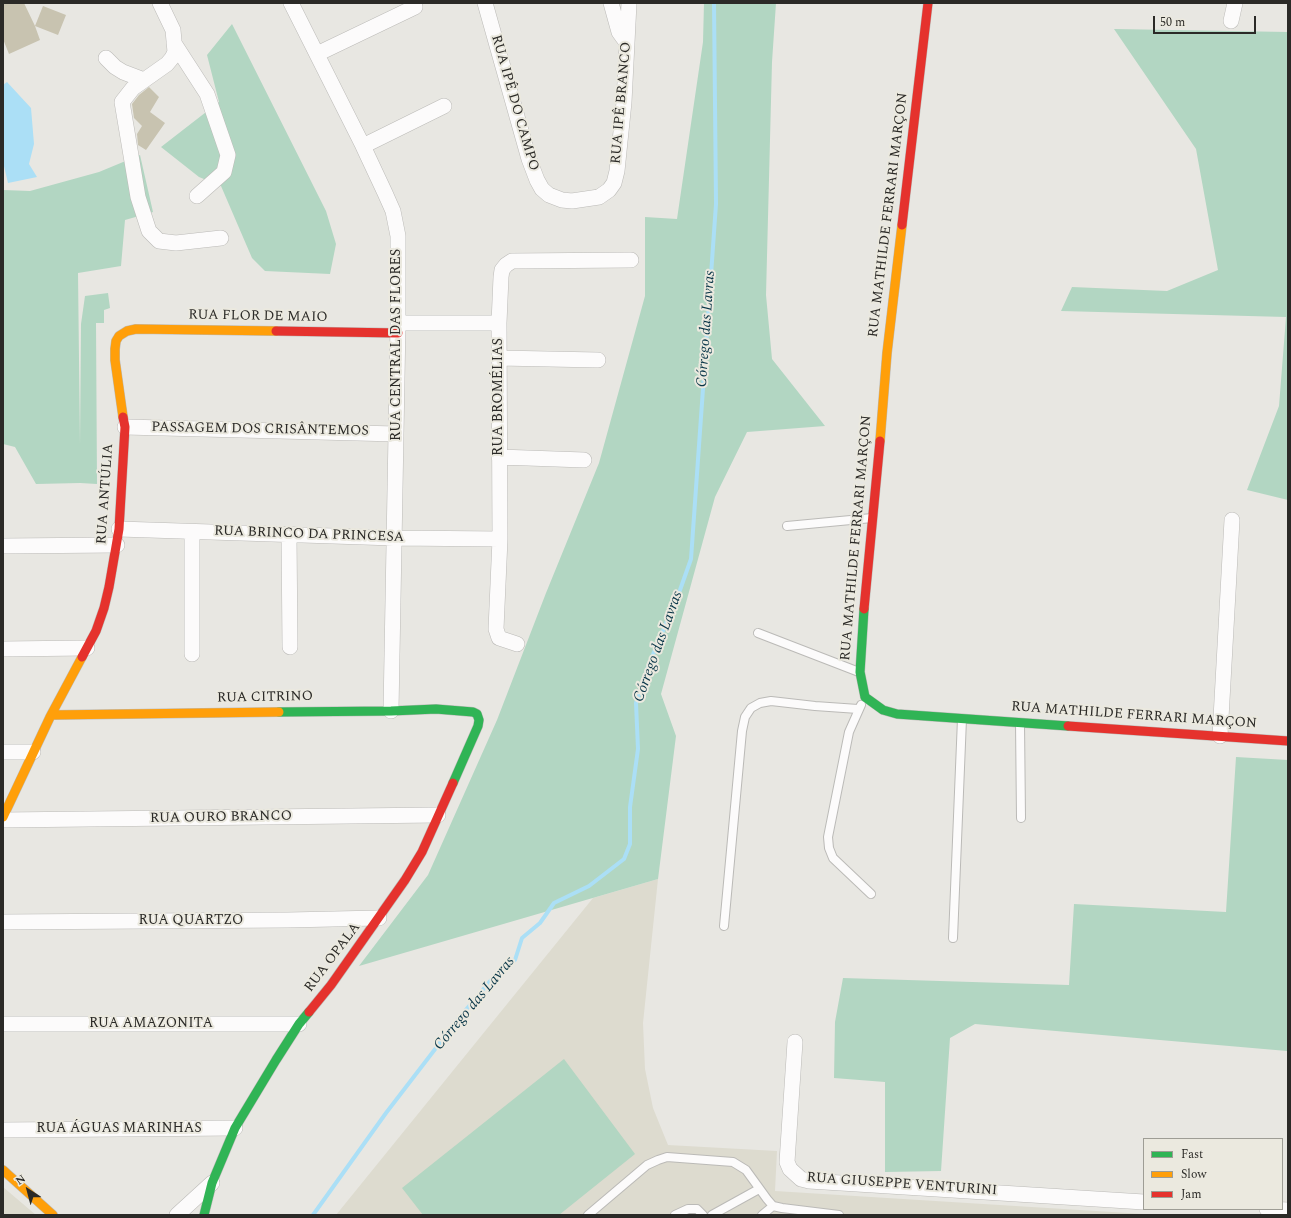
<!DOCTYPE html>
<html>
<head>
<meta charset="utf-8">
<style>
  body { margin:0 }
  #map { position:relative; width:1291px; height:1218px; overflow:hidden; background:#e8e7e2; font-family:Spectral,serif }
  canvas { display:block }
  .frame { position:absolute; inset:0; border:4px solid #2b2a27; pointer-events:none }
  .legend { position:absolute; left:1143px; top:1138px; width:140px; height:72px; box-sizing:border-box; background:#ebe9df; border:1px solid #9e9d95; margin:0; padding:5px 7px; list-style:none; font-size:12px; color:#2b2a27 }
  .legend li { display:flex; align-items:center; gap:8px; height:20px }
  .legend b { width:20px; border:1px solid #9e9d95 }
  .north { position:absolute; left:8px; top:1170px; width:40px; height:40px; -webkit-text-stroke:3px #ebe9df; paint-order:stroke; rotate:324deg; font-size:11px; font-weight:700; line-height:16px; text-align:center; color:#2b2a27 }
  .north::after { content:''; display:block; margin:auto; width:14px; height:18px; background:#2b2a27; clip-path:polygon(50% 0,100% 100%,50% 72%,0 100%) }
  .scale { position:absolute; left:1153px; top:16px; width:103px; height:18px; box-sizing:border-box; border:2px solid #2b2a27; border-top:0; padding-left:5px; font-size:12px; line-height:14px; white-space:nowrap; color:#2b2a27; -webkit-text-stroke:3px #ebe9df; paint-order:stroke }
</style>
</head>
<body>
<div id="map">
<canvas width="1291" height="1218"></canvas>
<div class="frame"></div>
<ul class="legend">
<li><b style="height:5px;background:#30b455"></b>Fast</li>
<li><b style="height:5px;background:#ff9f0a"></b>Slow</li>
<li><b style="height:5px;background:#e5322d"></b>Jam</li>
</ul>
<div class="north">N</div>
<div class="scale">50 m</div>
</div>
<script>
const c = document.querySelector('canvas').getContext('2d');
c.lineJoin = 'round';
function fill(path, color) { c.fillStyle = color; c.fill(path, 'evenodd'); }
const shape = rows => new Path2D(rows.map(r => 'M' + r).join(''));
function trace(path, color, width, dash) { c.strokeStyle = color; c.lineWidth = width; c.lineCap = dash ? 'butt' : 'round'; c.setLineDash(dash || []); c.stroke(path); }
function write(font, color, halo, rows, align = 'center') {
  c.font = font + ' Spectral,serif'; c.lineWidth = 4; c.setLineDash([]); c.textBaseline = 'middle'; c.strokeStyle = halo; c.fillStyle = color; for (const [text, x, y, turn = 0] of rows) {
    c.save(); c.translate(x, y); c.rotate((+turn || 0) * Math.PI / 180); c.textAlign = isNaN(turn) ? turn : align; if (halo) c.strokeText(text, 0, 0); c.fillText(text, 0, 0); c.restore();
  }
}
fill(shape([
  [658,879,643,1023,645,1069,653,1108,668,1145,777,1151,775,1191,1160,1215,336,1215,593,898],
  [3,1187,36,1215,3,1215]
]), '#dddbcf');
fill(shape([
  [704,3,776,3,772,62,766,295,772,359,825,426,747,432,715,497,661,694,676,736,658,879,359,966,428,875,497,720,546,593,599,463,645,296,645,217,677,219,703,42],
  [232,24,326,211,336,244,330,274,265,271,252,258,221,186,199,177,161,147,219,102,207,55],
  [1114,29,1288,32,1288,500,1247,490,1279,406,1286,317,1061,311,1072,287,1167,291,1218,270,1196,149],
  [140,155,153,212,125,220,121,266,78,273,80,445,81,324,85,296,108,293,110,308,104,310,104,323,96,323,97,484,80,483,36,484,15,447,3,444,3,190,30,191,99,172],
  [1236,757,1288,760,1288,1029,1287,1051,975,1024,950,1038,941,1171,885,1172,885,1082,834,1078,835,1022,843,978,1069,985,1074,904,1226,912],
  [564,1059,635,1154,559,1215,423,1215,402,1188]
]), '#b2d6c2');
fill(shape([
  [7,82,31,108,34,144,29,164,37,177,8,183,3,162,3,85]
]), '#abdff6');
trace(shape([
  [313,1215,386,1113,459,1018,491,980,515,960,522,938,540,923,554,903,589,886,624,859,630,844,630,807,638,749,636,703,649,664,680,590,691,559,716,204,714,3]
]), '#abdff6', 4);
fill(shape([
  [3,3,24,3,35,26,40,40,9,54,3,39],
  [43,6,66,15,58,35,35,26],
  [149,87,159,97,150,112,165,123,146,150,138,145,137,134,142,126,134,118,132,104,139,95]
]), '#c8c3b0');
const lane = shape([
  [787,526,872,518],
  [758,633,859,672],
  [861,705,849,732,828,837,829,848,833,858,871,894],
  [1020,723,1021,818],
  [724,926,742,731,745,717,751,708,760,703,771,701,815,706,858,709],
  [953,938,962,719],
  [588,1215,647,1165,658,1160,667,1157,733,1162,746,1170,767,1199,773,1206,782,1208,839,1215],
  [675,1215,688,1209,697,1209,703,1215],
  [712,1215,759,1189],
  [762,1215,773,1206]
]);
const street = shape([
  [160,3,173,30,175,52,172,58,167,64,133,88,122,102,138,197,149,231,159,241,176,243,221,238],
  [291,3,363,146,385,193,393,211,398,236,398,323,391,711],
  [485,3,529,159,537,180,542,189,549,195,562,200,572,201,599,197,609,190,614,183,617,171,624,102,629,3],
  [611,3,619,32,627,43],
  [1231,21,1235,3],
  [174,43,207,94,228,155,224,172,197,196],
  [317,54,415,7],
  [106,58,115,67,123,72,144,80],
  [363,146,444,106],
  [398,323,499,323],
  [499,358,598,360],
  [125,427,396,434],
  [499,457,584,460],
  [119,529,394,538,500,539],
  [289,535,290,647],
  [3,546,117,545],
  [517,644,499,638,496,629,500,539,499,323,501,277,502,270,506,265,512,261,631,260],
  [3,649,87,648],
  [192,654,192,532],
  [1220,736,1232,520],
  [3,752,33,752],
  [3,820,438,815],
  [3,922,288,920,379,918],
  [3,1024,299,1024],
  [795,1042,787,1162,790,1169,801,1179,809,1181,1144,1202],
  [3,1130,235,1128],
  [1267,1209,1288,1210],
  [177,1215,212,1183]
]);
const fast = shape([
  [864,609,860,672,865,697,883,710,897,714,1068,726],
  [279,712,391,711,436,709,473,712,477,714,479,720,478,726,453,783],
  [204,1215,212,1183,235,1128,276,1060,299,1024,309,1012]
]);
const slow = shape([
  [123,417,115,360,115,349,116,341,119,336,127,331,136,329,276,331],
  [880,441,887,353,902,225],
  [51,715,279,712],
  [3,817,51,715,82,657],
  [3,1170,53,1215]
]);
const jam = shape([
  [902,225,928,3],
  [276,331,398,333],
  [864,609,880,441],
  [82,657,96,631,104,608,109,587,119,529,125,427,123,417],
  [1068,726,1288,741],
  [309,1012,331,985,405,880,422,852,453,783]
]);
trace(lane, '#bbbab7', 10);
trace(street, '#bbbab7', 16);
trace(fast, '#bbbab7', 10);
trace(slow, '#bbbab7', 10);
trace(jam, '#bbbab7', 10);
trace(lane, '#fcfbfb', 8);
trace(street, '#fcfbfb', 15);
trace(fast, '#30b455', 9);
trace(slow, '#ff9f0a', 9);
trace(jam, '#e5322d', 9);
write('14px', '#2b2a27', '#ebe9df', [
  ["RUA IPÊ DO CAMPO",514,103,74],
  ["RUA IPÊ BRANCO",622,103,-85],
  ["RUA MATHILDE FERRARI MARÇON",889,215,-83],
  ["RUA FLOR DE MAIO",258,317,1],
  ["RUA CENTRAL DAS FLORES",397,345,-90],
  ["RUA BROMÉLIAS",499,397,-90],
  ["PASSAGEM DOS CRISÂNTEMOS",260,430,1],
  ["RUA ANTÚLIA",106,494,-86],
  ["RUA BRINCO DA PRINCESA",309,535,2],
  ["RUA MATHILDE FERRARI MARÇON",857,538,-85],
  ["RUA CITRINO",265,698,-1],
  ["RUA MATHILDE FERRARI MARÇON",1134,716,4],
  ["RUA OURO BRANCO",221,818,-1],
  ["RUA QUARTZO",191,921],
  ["RUA OPALA",333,958,-53],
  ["RUA AMAZONITA",151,1024],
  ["RUA ÁGUAS MARINHAS",119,1129],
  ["RUA GIUSEPPE VENTURINI",902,1185,4]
]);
write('italic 15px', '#083547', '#ebe9df', [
  ["Córrego das Lavras",707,329,-86],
  ["Córrego das Lavras",659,647,-70],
  ["Córrego das Lavras",475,1004,-50]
]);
</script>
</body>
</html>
